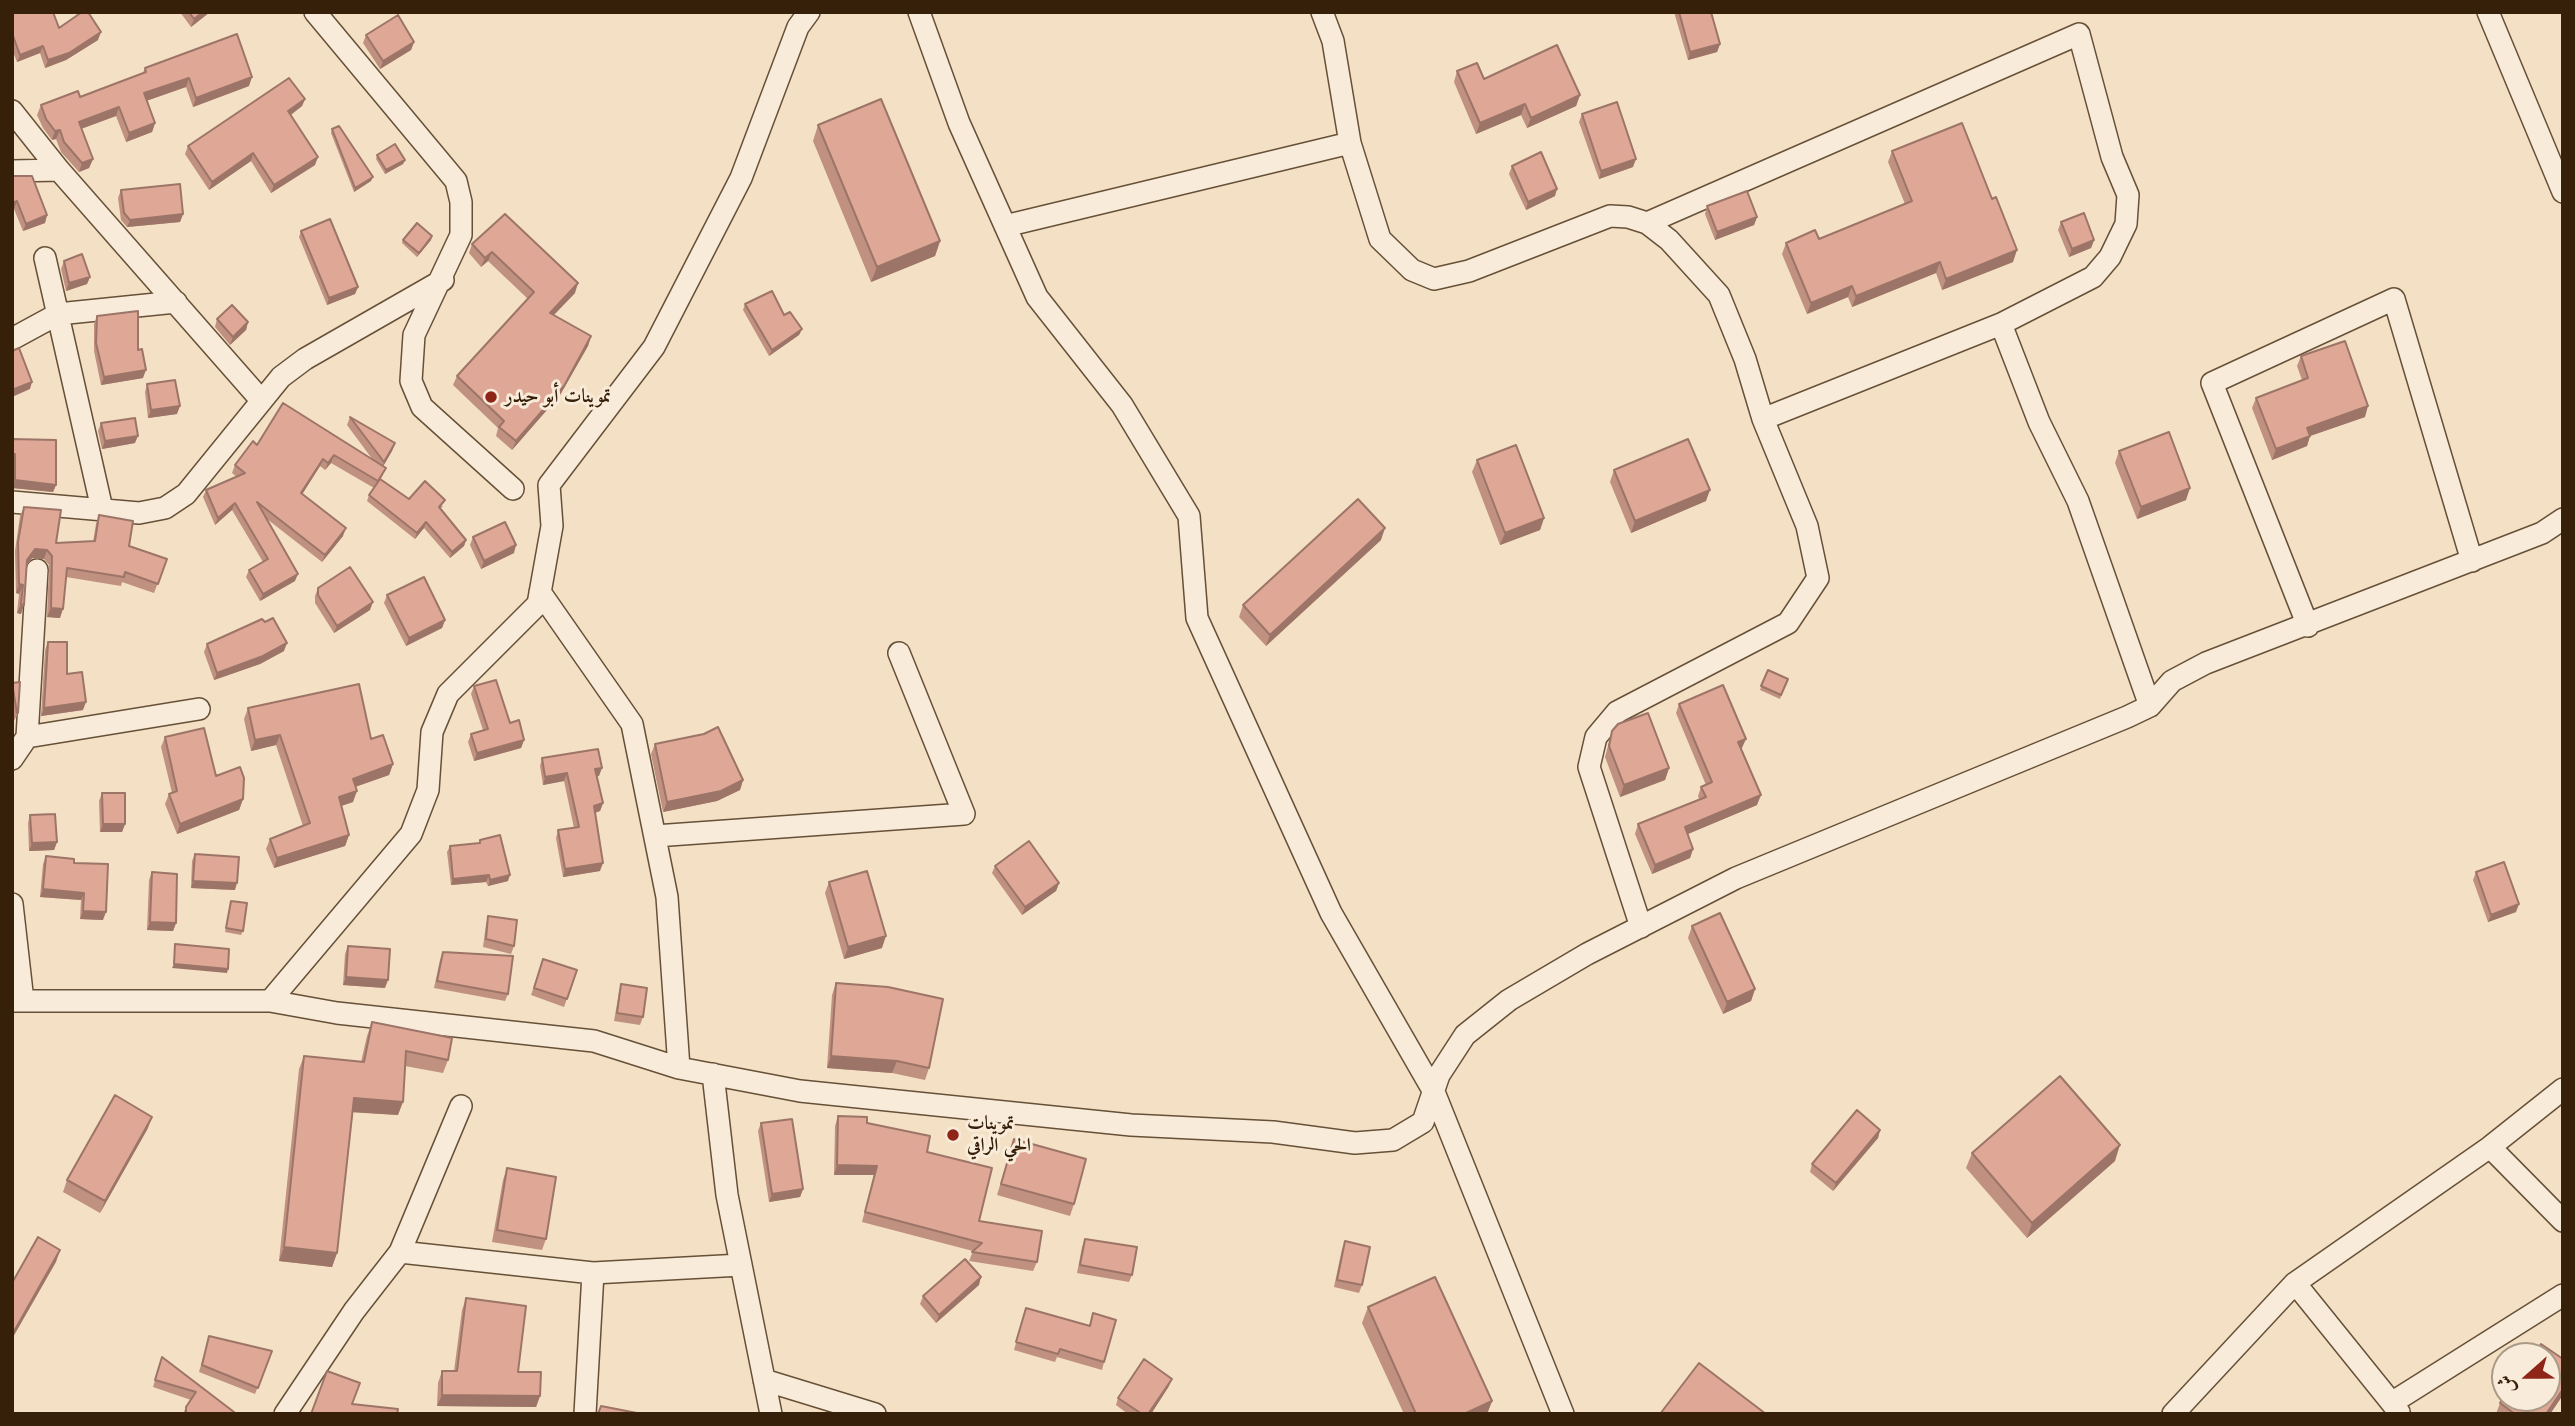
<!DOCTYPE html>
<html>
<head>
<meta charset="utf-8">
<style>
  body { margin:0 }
  #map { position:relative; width:2575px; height:1426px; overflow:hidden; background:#f4e0c4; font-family:"Old Standard TT",Amiri,serif }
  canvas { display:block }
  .frame { position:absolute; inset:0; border:14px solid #36200a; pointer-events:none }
  .north { position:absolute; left:2491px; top:1342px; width:70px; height:70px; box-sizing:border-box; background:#f8ebd9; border:2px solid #aa9a86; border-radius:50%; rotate:249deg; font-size:19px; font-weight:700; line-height:28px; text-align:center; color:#36200a }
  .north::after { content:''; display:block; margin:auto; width:24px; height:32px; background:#8f2418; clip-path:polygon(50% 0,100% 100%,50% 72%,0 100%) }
</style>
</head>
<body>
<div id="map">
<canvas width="2575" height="1426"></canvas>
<div class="frame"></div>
<div class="north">ش</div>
</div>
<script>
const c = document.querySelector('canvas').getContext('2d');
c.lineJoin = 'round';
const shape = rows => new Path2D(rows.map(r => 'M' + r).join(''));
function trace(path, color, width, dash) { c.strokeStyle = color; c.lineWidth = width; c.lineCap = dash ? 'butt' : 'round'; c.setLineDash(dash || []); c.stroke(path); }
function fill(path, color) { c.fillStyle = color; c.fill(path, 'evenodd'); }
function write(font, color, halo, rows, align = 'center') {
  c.font = font + ' "Old Standard TT",Amiri,serif'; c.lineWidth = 6; c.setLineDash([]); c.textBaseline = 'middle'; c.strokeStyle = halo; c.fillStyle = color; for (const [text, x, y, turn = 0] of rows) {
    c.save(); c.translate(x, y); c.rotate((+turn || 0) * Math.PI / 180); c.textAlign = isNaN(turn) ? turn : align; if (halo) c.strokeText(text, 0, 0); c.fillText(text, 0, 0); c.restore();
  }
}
const minor = shape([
  [315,12,456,181,461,202,461,235,414,335,411,381,422,407,513,489],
  [919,12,959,123,1037,297,1122,405,1189,516,1197,618,1331,913,1434,1092,1563,1414],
  [1322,12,1333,41,1350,143,1380,239,1412,270,1434,279,1469,271,1610,216,1628,217,1647,223,1669,240,1719,295,1745,359,1763,419,1807,526,1818,578,1788,623,1617,712,1596,737,1589,767,1641,927],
  [2488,12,2563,192],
  [12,111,59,170,261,400],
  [12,171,59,170],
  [1647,223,2079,34,2112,157,2128,195,2126,224,2110,257,2093,277,2001,324,1763,419],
  [1005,226,1350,143],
  [45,258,102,509],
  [2001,324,2039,422,2078,501,2150,706],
  [12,339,58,314,176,302],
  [12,502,139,513,165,508,186,494,281,377,305,359,443,280],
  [540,592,632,724,667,897,679,1068],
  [2308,626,2212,383,2394,299,2472,561],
  [27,737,37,570],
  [12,759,27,737,199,709],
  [655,836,964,814,899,653],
  [12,904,23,1001],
  [12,1001,270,1001,337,1013,594,1041,679,1068,800,1091,1131,1125,1273,1132,1355,1143,1393,1140,1423,1122,1439,1075,1465,1035,1509,1000,1587,954,1736,878,2127,717,2150,706,2172,681,2206,663,2542,533,2563,519],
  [270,1001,411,834,428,790,432,732,448,694,538,604,552,526,549,485,654,347,741,178,798,27,809,12],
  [713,1074,727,1195,771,1414],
  [2490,1147,2563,1221],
  [400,1252,461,1106],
  [2295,1283,2399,1412],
  [764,1380,875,1414],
  [2393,1402,2563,1295],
  [285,1414,354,1311,400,1252,593,1273],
  [585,1414,593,1273,741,1265],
  [2173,1414,2295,1283,2490,1147,2563,1089]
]);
trace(minor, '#665038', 24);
trace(minor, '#f8ebd9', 21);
fill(shape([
  [12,12,59,28,98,40,66,60,45,68,40,53,17,62,12,49],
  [180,12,210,12,191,27],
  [1674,12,1711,12,1720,44,1717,52,1688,60],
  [366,35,414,42,411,50,380,69,363,43],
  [145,68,249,86,193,107,186,87,146,101,155,123,152,132,126,142,116,116,81,129,93,159,89,168,79,172,61,152,56,139,52,140,43,128,37,115,41,105,80,97,143,73],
  [1457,71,1484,79,1580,95,1576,106,1527,128,1521,115,1476,134,1454,82],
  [305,99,302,106,291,115,315,165,271,193,251,161,209,190,185,154,188,146],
  [1582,114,1633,167,1599,179,1579,122],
  [818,125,940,241,935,256,871,282,813,141],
  [332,129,371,181,354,192,331,133],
  [1892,151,2013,262,1942,290,1936,273,1852,307,1848,297,1807,314,1782,254,1786,243,1819,239,1905,204,1888,162],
  [377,155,405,160,403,164,385,174,376,159],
  [1512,166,1555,196,1526,210,1509,174],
  [12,176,47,215,45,223,23,231,14,209],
  [121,190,183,214,180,222,127,227,121,220,118,198],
  [1707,206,1757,217,1754,225,1715,240,1705,214],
  [505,214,575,293,554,315,591,336,588,346,560,395,512,450,496,436,498,428,453,385,457,376,528,299,488,261,481,267,469,253,472,244],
  [2061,222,2094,240,2091,248,2069,257,2058,230],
  [301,231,358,287,355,294,327,305,299,237],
  [432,236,431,240,417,257,402,243,403,240],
  [64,261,90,277,87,284,66,291,61,269],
  [745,304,784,315,802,329,799,335,769,356,743,310],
  [97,316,138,350,143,378,101,385,94,351,94,324],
  [217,319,248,322,246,330,230,345,215,327],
  [2301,356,2365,417,2310,436,2307,446,2272,460,2252,408,2256,398,2302,380,2297,366],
  [147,384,177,414,148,418,145,392],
  [350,417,395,443,392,451,383,466,383,475,380,480,409,499,443,506,440,509,466,540,464,546,450,558,424,528,415,539,367,501,369,495,374,488,331,463,325,470,320,466,302,494,343,536,322,562,267,519,295,581,260,601,246,577,249,570,263,562,232,510,215,525,203,497,206,490,237,477,232,473,235,465,257,445,373,460,347,425],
  [101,423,135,443,102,449,98,431],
  [12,439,56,485,53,492,12,488],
  [2119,451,2186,500,2137,519,2115,463],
  [1477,460,1544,518,1540,530,1500,545,1472,472],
  [1614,470,1706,501,1631,533,1610,482],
  [24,507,56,543,93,542,96,524,99,515,129,546,167,559,154,593,122,582,121,586,66,577,60,618,47,617,49,565,44,559,32,558,27,565,21,614,17,613,19,594,16,593,15,551,20,516],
  [473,537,514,553,481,569,470,545],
  [1381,540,1266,646,1239,617,1243,605],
  [318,588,370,610,334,633,315,603,315,596],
  [387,595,445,620,442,628,406,646,384,603],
  [48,642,67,674,83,710,41,716,45,650],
  [207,644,284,651,260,664,214,680,204,652],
  [1768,670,1788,679,1780,699,1760,690],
  [12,683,18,713,14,721,12,708],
  [474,686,510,723,524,740,521,748,474,761,468,742,471,734,483,730,471,694],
  [1679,704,1742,748,1741,749,1757,805,1687,834,1693,849,1690,858,1652,874,1635,834,1638,824,1699,799,1698,796,1701,787,1706,785,1676,713],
  [248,708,371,739,393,764,389,775,355,787,353,802,341,806,349,835,345,846,274,868,266,849,270,839,303,826,276,745,251,751,244,719],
  [1612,731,1669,768,1665,780,1620,797,1605,757],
  [165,737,216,776,243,799,239,810,177,834,165,804,169,794,172,793,161,747],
  [655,744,743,780,740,790,717,801,663,812,651,754],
  [542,758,599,776,597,776,603,803,600,811,595,813,600,871,563,877,556,838,558,830,574,828,564,781,543,785,540,766],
  [102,793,125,824,122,832,100,832,99,801],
  [30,815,57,842,54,850,29,851,28,823],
  [480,840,508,881,488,886,486,882,451,885,447,852,450,846,479,843],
  [195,854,235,890,191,888,192,861],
  [46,856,74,863,103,920,80,919,81,900,40,897,43,864],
  [995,866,1059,883,1056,891,1022,915,992,873],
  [152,872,176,923,173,931,147,930,149,880],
  [2476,872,2516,912,2488,922,2473,880],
  [829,882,882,948,844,959,825,893],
  [231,901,243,931,241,935,225,932],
  [488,916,514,946,511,954,483,947,486,924],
  [1692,926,1755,989,1751,1001,1723,1014,1688,938],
  [348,946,385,988,343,985,345,954],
  [443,952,508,994,505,1001,434,988,440,960],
  [543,959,577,970,564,1007,531,995],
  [836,983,929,1068,925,1080,892,1073,827,1068,832,995],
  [621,984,643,1017,640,1025,614,1021,619,992],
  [372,1022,448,1060,443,1073,405,1066,398,1115,353,1112,337,1253,332,1267,279,1261,299,1069,304,1056,361,1062,367,1036],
  [838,1116,867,1123,927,1152,979,1221,1037,1262,1033,1271,969,1261,973,1251,862,1222,874,1175,834,1175,835,1126],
  [761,1123,803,1189,800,1197,769,1202,758,1131],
  [148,1128,100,1213,63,1192,67,1180],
  [1880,1130,1878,1138,1833,1191,1810,1172,1812,1164],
  [1014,1139,1074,1204,1070,1216,997,1195],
  [1972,1153,2115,1161,2027,1238,1966,1168],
  [507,1168,546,1239,542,1250,492,1242,503,1180],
  [1085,1239,1132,1275,1129,1282,1077,1273,1082,1247],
  [1345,1241,1362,1285,1359,1293,1334,1287,1342,1249],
  [979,1285,936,1323,920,1304,923,1296],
  [466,1298,518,1372,540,1396,536,1407,437,1406,438,1383,442,1371,454,1371,462,1310],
  [1368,1307,1492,1401,1487,1414,1404,1414,1362,1323],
  [1026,1308,1089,1326,1093,1313,1104,1362,1102,1370,1057,1357,1055,1362,1014,1350],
  [209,1336,272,1351,255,1394,199,1372],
  [162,1357,234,1412,233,1414,183,1414,186,1407,191,1400,153,1387],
  [1169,1386,1151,1414,1128,1414,1116,1405,1118,1398],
  [2563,1395,2550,1414,2496,1414,2500,1403]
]), '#c09080');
fill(shape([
  [203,12,210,12,191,27,194,19],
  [101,32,98,40,66,60,45,68,48,60],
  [414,42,411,50,380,69,383,61],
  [1720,44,1717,52,1688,60,1690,52],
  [43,46,40,53,17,62,20,55],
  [252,77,249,86,193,107,196,98],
  [189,78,186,87,140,103,144,93],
  [1580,95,1576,106,1527,128,1531,118],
  [305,99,302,106,285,119,288,111],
  [1525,104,1521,115,1476,134,1480,123],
  [119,107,116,116,75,131,79,122],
  [155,123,152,132,126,142,129,133],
  [60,130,56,139,52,140,55,131],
  [253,153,251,161,209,190,212,182],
  [318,157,315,165,271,193,274,185],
  [93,159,89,168,79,172,82,163],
  [1636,159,1633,167,1599,179,1601,171],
  [405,160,403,164,385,174,386,170],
  [373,177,371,181,354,192,355,188],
  [1557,189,1555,196,1526,210,1528,202],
  [17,201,14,209,12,210,12,203],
  [183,214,180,222,127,227,130,220],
  [47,215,45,223,23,231,26,224],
  [1757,217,1754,225,1715,240,1717,232],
  [432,236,431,240,417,257,419,253],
  [2094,240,2091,248,2069,257,2072,249],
  [940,241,935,256,871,282,877,267],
  [2017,250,2013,262,1942,290,1946,279],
  [492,252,488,261,481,267,485,258],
  [1940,262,1936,273,1852,307,1856,296],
  [90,277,87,284,66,291,69,283],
  [578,283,575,293,547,322,550,313],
  [1852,286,1848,297,1807,314,1811,303],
  [358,287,355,294,327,305,329,298],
  [248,322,246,330,230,345,233,337],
  [802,329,799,335,769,356,772,350],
  [591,336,588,346,560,395,512,450,516,441],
  [146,370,143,378,101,385,104,377],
  [32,382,30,389,12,397,12,390],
  [180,406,177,414,148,418,151,410],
  [2368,406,2365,417,2304,438,2307,428],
  [138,436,135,443,102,449,105,441],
  [2310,436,2307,446,2272,460,2276,449],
  [395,443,392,451,381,470,384,462],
  [334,455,331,463,325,470,328,463],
  [323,459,320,466,298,501,301,493],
  [15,480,56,485,53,492,12,488],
  [2190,488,2186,500,2137,519,2141,507],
  [1710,490,1706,501,1631,533,1635,521],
  [235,503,232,510,215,525,218,518],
  [1544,518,1540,530,1500,545,1505,533],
  [426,522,424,528,415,539,417,533],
  [346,528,343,536,322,562,325,555],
  [1385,528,1381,540,1266,646,1270,635],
  [466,540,464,546,450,558,452,552],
  [516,545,514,553,481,569,484,561],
  [35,549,47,550,44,559,32,558,24,569,27,560],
  [298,574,295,581,260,601,263,594],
  [19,584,23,585,19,594,16,593],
  [373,602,370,610,334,633,337,626],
  [21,604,24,605,21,614,17,613],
  [51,608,63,609,60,618,47,617],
  [445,620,442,628,406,646,409,638],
  [287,643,284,651,260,664,214,680,217,673],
  [86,702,83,710,41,716,44,708],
  [280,735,276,745,251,751,255,740],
  [1746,739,1742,748,1735,751,1738,742],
  [524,740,521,748,474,761,477,753],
  [393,764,389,775,349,789,353,779],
  [602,768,599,776,593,777,595,769],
  [1669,768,1665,780,1620,797,1624,785],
  [567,773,564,781,543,785,545,777],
  [743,780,740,790,717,801,663,812,667,802],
  [357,791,353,802,335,808,339,797],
  [1761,795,1757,805,1681,837,1685,827],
  [243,799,239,810,177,834,180,824],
  [603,803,600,811,591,814,594,806],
  [103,824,125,824,122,832,100,832],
  [349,835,345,846,274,868,277,858],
  [57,842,54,850,29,851,32,843],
  [1693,849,1690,858,1652,874,1655,865],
  [603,863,600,871,563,877,565,869],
  [489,875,486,882,451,885,453,879],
  [510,875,508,881,488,886,490,880],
  [193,881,237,883,235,890,191,888],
  [1059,883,1056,891,1022,915,1025,907],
  [43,889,84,893,81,900,40,897],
  [2519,904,2516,912,2488,922,2491,915],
  [83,911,106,912,103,920,80,919],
  [150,922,176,923,173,931,147,930],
  [886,936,882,948,844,959,848,947],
  [174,964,228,969,227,973,172,968],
  [346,977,388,980,385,988,343,985],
  [1755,989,1751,1001,1723,1014,1727,1002],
  [831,1056,897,1061,892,1073,827,1068],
  [354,1098,403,1102,398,1115,349,1112],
  [152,1117,148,1128,100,1213,105,1201],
  [1880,1130,1878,1138,1833,1191,1836,1183],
  [2120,1145,2115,1161,2027,1238,2032,1223],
  [837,1165,877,1166,874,1175,834,1175],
  [803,1189,800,1197,769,1202,772,1194],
  [284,1247,337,1253,332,1267,279,1261],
  [60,1250,56,1262,12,1339,12,1335],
  [981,1277,979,1285,936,1323,939,1315],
  [1172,1379,1169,1386,1151,1414,1148,1414],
  [2563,1389,2563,1395,2550,1414,2546,1414],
  [442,1395,540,1396,536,1407,437,1406],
  [1492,1401,1487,1414,1464,1414]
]), '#9c7568');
const building = shape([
  [12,12,53,12,59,28,82,12,88,12,101,32,69,53,48,60,43,46,20,55,13,36,12,43,12,12],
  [189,12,203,12,194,19,189,12],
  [1679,12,1711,12,1720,44,1690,52,1679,12],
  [398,15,414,42,383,61,366,35,398,15],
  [237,34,252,77,196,98,189,78,144,93,155,123,129,133,119,107,79,122,93,159,82,163,64,142,60,130,55,131,46,119,41,105,78,91,80,97,146,72,145,68,237,34],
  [1557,45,1580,95,1531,118,1525,104,1480,123,1457,71,1477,63,1484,79,1557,45],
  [289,78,305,99,288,111,318,157,274,185,253,153,212,182,188,146,289,78],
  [881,99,940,241,877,267,818,125,881,99],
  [1617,102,1636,159,1601,171,1582,114,1617,102],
  [1962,123,1992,199,1996,197,2017,250,1946,279,1940,262,1856,296,1852,286,1811,303,1786,243,1815,230,1819,239,1912,201,1892,151,1962,123],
  [339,126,373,177,355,188,332,129,339,126],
  [395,144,405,160,386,170,377,155,395,144],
  [1541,152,1557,189,1528,202,1512,166,1541,152],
  [12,176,32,176,47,215,26,224,17,201,12,203,12,176],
  [180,184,183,214,130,220,124,213,121,190,180,184],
  [1747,191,1757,217,1717,232,1707,206,1747,191],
  [2084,213,2094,240,2072,249,2061,222,2084,213],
  [505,214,578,283,550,313,591,336,564,386,516,441,499,427,504,421,457,376,534,292,492,252,485,258,472,244,505,214],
  [330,219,358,287,329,298,301,231,330,219],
  [417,223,432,236,419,253,403,240,417,223],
  [82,254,90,277,69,283,64,261,82,254],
  [772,291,784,315,790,312,802,329,772,350,745,304,772,291],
  [232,305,248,322,233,337,217,319,232,305],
  [138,311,138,350,142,349,146,370,104,377,96,343,97,316,138,311],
  [2345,341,2368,406,2307,428,2310,436,2276,449,2256,398,2308,378,2301,356,2345,341],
  [19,348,32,382,12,390,12,351,19,348],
  [175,380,180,406,151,410,147,384,175,380],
  [283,403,386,468,378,481,334,455,328,463,323,459,301,493,346,528,325,555,257,502,298,574,263,594,249,570,268,559,235,503,218,518,206,490,245,473,235,465,253,441,257,445,283,403],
  [350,417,395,443,384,462,350,417],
  [135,418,138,436,105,441,101,423,135,418],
  [2169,432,2190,488,2141,507,2119,451,2169,432],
  [12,439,56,440,56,485,15,480,15,454,12,454,12,439],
  [1688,439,1710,490,1635,521,1614,470,1688,439],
  [1516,445,1544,518,1505,533,1477,460,1516,445],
  [380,479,409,499,425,481,445,500,439,507,466,540,452,552,426,522,417,533,369,495,380,479],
  [1358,499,1385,528,1270,635,1243,605,1358,499],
  [24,507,61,510,56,543,95,541,99,515,133,521,129,546,167,559,158,584,125,572,124,577,67,568,63,609,51,608,52,556,47,550,35,549,27,560,24,605,21,604,23,585,19,584,18,542,24,507],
  [505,522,516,545,484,561,473,537,505,522],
  [350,567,373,602,337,626,318,595,318,588,350,567],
  [424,577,445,620,409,638,387,595,424,577],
  [273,618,287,643,263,656,217,673,207,644,262,619,265,622,273,618],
  [48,642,67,642,67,674,82,672,86,702,44,708,48,642],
  [1768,670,1788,679,1781,695,1761,686,1768,670],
  [496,680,510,723,519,720,524,740,477,753,471,734,488,729,474,686,496,680],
  [20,682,18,713,17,713,12,683,20,682],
  [359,684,371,739,383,735,393,764,353,779,357,791,339,797,349,835,277,858,270,839,310,823,280,735,255,740,248,708,359,684],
  [1723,685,1746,739,1738,742,1761,795,1685,827,1693,849,1655,865,1638,824,1706,797,1701,787,1712,782,1679,704,1723,685],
  [1648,713,1669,768,1624,785,1609,746,1612,731,1618,724,1648,713],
  [718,727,743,780,721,791,667,802,655,744,704,734,718,727],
  [204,728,216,776,240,767,244,778,243,799,180,824,169,794,177,791,165,737,204,728],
  [598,749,602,768,595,769,603,803,594,806,603,863,565,869,558,830,579,827,567,773,545,777,542,758,598,749],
  [102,793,125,793,125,824,103,824,102,793],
  [55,814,57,842,32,843,30,815,55,814],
  [500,835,510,875,490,880,489,875,453,879,450,846,480,843,480,840,500,835],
  [1029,841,1059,883,1025,907,995,866,1029,841],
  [195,854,239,857,237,883,193,881,195,854],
  [46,856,74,859,74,863,108,864,106,912,83,911,84,893,43,889,46,856],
  [2504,862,2519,904,2491,915,2476,872,2504,862],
  [867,871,886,936,848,947,829,882,867,871],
  [152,872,177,874,176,923,150,922,152,872],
  [231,901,247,903,243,931,226,928,231,901],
  [1720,913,1755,989,1727,1002,1692,926,1720,913],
  [488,916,517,920,514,946,486,939,488,916],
  [175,944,229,949,228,969,174,964,175,944],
  [348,946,390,949,388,980,346,977,348,946],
  [443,952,513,956,508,994,437,981,443,952],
  [543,959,577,970,567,999,534,988,543,959],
  [836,983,888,987,943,999,929,1068,897,1061,831,1056,836,983],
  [621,984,647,988,643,1017,617,1013,621,984],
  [372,1022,452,1038,448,1060,406,1051,403,1102,354,1098,337,1253,284,1247,304,1056,364,1062,372,1022],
  [2060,1076,2120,1145,2032,1223,1972,1153,2060,1076],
  [115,1095,152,1117,105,1201,67,1180,115,1095],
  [1857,1110,1880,1130,1836,1183,1812,1164,1857,1110],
  [838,1116,867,1117,867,1123,930,1136,927,1152,992,1168,979,1221,1042,1231,1037,1262,972,1252,982,1243,865,1212,877,1166,837,1165,838,1116],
  [792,1119,803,1189,772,1194,761,1123,792,1119],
  [1014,1139,1086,1159,1074,1204,1001,1184,1014,1139],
  [507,1168,556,1177,546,1239,497,1230,507,1168],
  [38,1237,60,1250,12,1335,12,1283,38,1237],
  [1085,1239,1137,1247,1132,1275,1080,1265,1085,1239],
  [1345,1241,1370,1247,1362,1285,1337,1280,1345,1241],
  [965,1259,981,1277,939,1315,923,1296,965,1259],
  [1435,1277,1492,1401,1464,1414,1416,1414,1368,1307,1435,1277],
  [466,1298,526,1306,518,1372,541,1372,540,1396,442,1395,442,1371,457,1371,466,1298],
  [1026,1308,1090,1326,1093,1313,1116,1320,1104,1362,1060,1349,1058,1354,1016,1342,1026,1308],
  [209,1336,272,1351,258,1388,202,1365,209,1336],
  [2541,1344,2563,1359,2563,1389,2546,1414,2515,1414,2500,1403,2505,1395,2505,1398,2547,1398,2547,1356,2533,1356,2541,1344],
  [162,1357,234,1412,232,1414,186,1414,186,1407,196,1392,155,1380,162,1357],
  [1144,1359,1172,1379,1148,1414,1142,1414,1118,1398,1144,1359],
  [1699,1363,1766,1414,1660,1414,1699,1363],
  [327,1371,360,1383,352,1404,398,1409,397,1414,311,1414,327,1371],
  [601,1406,642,1414,598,1414,601,1406]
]);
fill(building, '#dfa795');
trace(building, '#9c7568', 2);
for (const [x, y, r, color] of [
  [491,397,7,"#8f2418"],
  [953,1135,7,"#8f2418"]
]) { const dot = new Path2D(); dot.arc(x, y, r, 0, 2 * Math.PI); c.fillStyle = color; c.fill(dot); trace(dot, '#f8ebd9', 2.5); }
write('bold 19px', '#36200a', '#f8ebd9', [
  ["تموينات أبو حيدر",505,397],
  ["تموينات",967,1124],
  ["الحي الراقي",967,1146]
], 'left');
</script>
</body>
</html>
